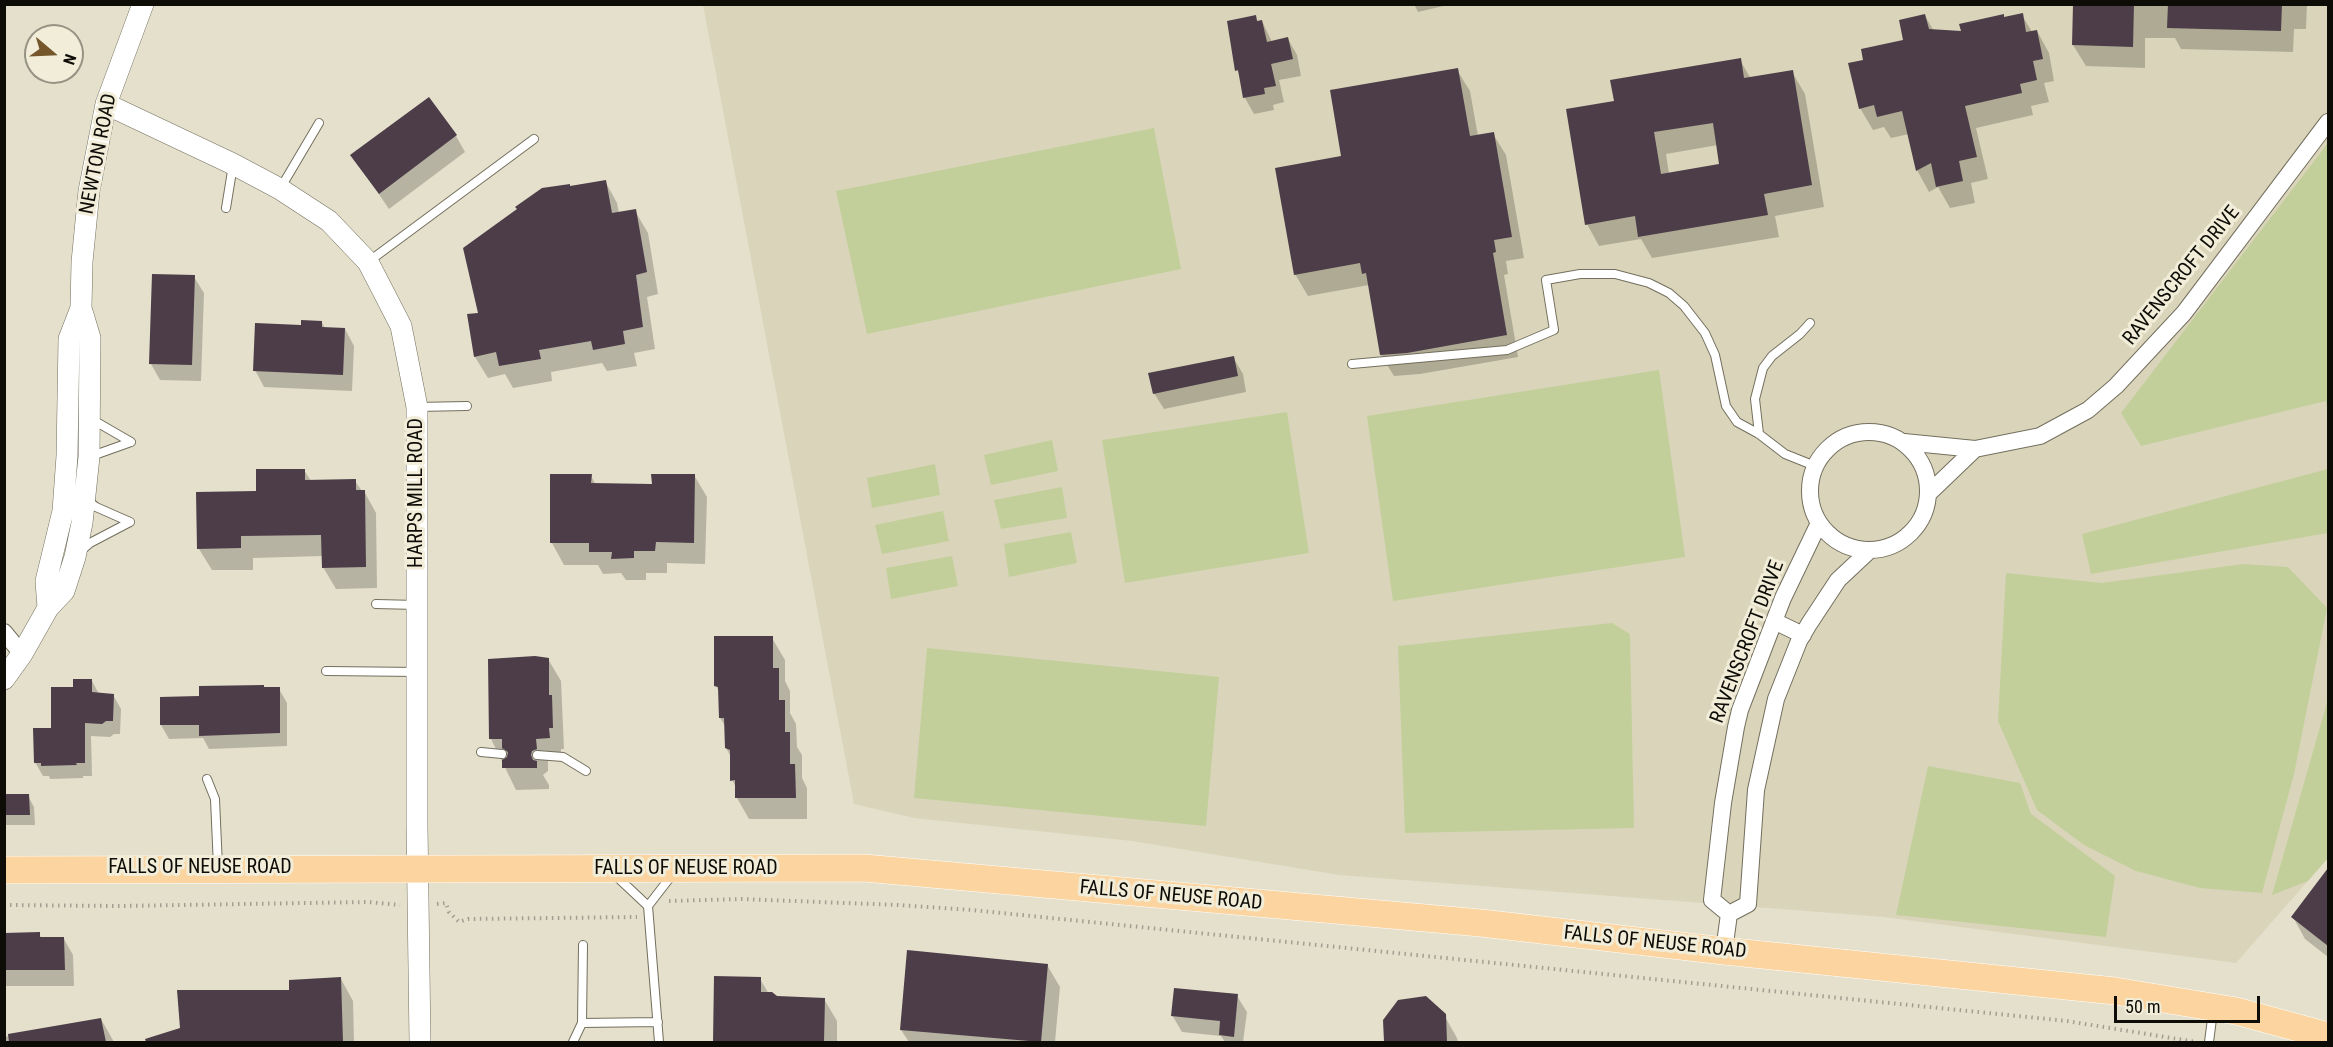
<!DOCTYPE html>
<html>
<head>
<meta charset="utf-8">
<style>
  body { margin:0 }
  #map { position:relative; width:2333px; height:1047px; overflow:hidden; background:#e4e0cc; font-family:"Roboto Condensed",sans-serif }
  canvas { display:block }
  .frame { position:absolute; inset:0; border:6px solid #0d0c06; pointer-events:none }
  .north { position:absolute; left:24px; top:24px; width:60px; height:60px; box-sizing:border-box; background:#f1edd9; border:2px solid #969385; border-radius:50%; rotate:109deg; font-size:16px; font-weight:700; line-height:24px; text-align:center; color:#0d0c06 }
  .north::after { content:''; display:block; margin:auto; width:21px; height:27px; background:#75572b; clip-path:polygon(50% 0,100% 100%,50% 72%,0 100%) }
  .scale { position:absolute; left:2114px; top:996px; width:146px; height:27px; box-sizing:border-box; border:3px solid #0d0c06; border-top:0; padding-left:8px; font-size:18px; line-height:21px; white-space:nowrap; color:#0d0c06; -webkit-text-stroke:4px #f1edd9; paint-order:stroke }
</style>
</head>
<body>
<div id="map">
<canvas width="2333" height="1047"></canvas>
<div class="frame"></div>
<div class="north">N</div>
<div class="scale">50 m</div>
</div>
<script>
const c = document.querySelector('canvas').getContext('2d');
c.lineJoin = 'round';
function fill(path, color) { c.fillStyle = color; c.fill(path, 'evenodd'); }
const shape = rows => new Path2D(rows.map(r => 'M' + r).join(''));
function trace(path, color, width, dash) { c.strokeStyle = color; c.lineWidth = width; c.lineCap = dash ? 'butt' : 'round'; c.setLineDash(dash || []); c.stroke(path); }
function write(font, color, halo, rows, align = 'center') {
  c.font = font + ' "Roboto Condensed",sans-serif'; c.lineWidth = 6; c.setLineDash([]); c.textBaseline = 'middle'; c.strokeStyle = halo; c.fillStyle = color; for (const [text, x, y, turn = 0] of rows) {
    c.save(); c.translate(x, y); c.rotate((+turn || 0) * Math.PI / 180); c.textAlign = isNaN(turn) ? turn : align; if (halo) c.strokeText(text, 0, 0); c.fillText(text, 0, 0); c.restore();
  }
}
fill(shape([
  [703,5,2328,5,2328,858,2236,963,1884,917,1339,875,1132,841,914,818,854,804]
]), '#dad5ba');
fill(shape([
  [1154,128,1181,269,867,334,836,191],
  [2328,143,2328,412,2326,401,2141,446,2121,413],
  [1659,370,1685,557,1393,601,1367,416],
  [1287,412,1309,553,1125,583,1102,440],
  [1052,440,1058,471,991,485,984,455],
  [935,464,940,495,872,508,867,478],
  [2328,469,2328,533,2091,574,2082,534],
  [1062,487,1067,518,1001,529,994,500],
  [943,511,949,541,882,554,875,525],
  [1071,532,1077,563,1009,577,1004,544],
  [952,556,958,586,891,599,886,568],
  [2243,564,2288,567,2327,608,2294,774,2262,893,2200,888,2136,871,2084,845,2037,810,1998,721,2006,573,2102,583],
  [1612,623,1630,634,1634,828,1405,833,1398,646],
  [927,648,1219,677,1206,826,914,798],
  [2328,699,2328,858,2308,881,2272,895],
  [1928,766,2020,783,2031,814,2115,876,2106,937,1896,915]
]), '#c2cf9b');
fill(shape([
  [1414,4,1452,4,1418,12],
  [2074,4,2307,4,2306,29,2294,29,2293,52,2181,49,2175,38,2145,38,2145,68,2086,66,2073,45],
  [2022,15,2032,32,2037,31,2049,53,2054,81,2044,83,2049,102,2031,106,2033,115,1976,128,1988,179,1971,183,1975,203,1950,208,1938,187,1929,192,1917,170,1909,134,1891,138,1884,127,1873,130,1860,108,1865,61,1905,41,1925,16,1934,31,1963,33,2004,18],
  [1255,16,1258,22,1262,21,1272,42,1288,39,1297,55,1301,76,1279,80,1284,102,1273,105,1274,110,1254,114,1245,98,1241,78,1237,70],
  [1740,60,1751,79,1792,72,1805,94,1824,207,1775,216,1779,237,1652,258,1641,239,1599,246,1587,224,1615,102],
  [1718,145,1721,165,1669,174,1666,154],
  [1457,70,1470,91,1478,136,1493,134,1506,155,1524,258,1506,261,1508,274,1504,275,1518,357,1420,374,1394,376,1381,355,1369,285,1308,296,1295,274,1343,157],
  [456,136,465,152,389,209,352,155],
  [605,181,617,203,619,213,635,211,648,233,658,294,647,297,655,349,634,353,637,366,607,371,602,363,551,372,552,381,513,388,505,374,488,378,475,357,479,314,570,187],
  [194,277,204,293,201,381,160,380,151,364],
  [322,323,325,328,345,329,354,346,352,391,264,387,255,370,302,327],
  [1233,357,1243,374,1246,392,1164,409,1154,393],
  [304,470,311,481,355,481,362,491,364,491,376,513,377,588,336,589,323,567,323,556,253,558,253,570,212,570,199,549,257,493],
  [694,475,707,497,705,564,667,563,667,573,646,573,646,580,626,580,621,573,603,574,598,565,564,565,552,543,591,476,596,485,653,486],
  [772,638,785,660,785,681,790,691,790,713,796,724,797,747,802,755,802,778,807,788,807,819,749,819,737,798,737,789,732,780,731,757,726,748,726,727,720,718,720,693,716,686],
  [548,659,561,681,564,749,561,749,561,760,548,760,548,771,543,775,549,785,549,789,516,790,491,739],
  [92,681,99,694,113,695,121,709,120,734,114,734,110,737,91,736,92,776,83,776,83,778,50,779,49,776,43,776,35,762,74,689],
  [264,689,279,689,287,703,287,746,209,749,203,738,169,739,161,725,200,697],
  [4,796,28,796,34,807,35,825,4,825],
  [2328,871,2328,957,2305,939,2293,917],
  [4,934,39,934,42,939,64,939,73,955,74,986,4,986],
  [1047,965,1060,987,1055,1042,909,1042,901,1030],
  [715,978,760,979,769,994,776,998,824,999,837,1021,837,1042,714,1042],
  [341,979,353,1001,354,1042,170,1042,170,1033,291,992],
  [1237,996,1247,1012,1243,1042,1225,1042,1221,1036,1182,1032,1172,1015],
  [1444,1015,1457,1038,1458,1042,1385,1042,1385,1020],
  [101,1019,114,1042,4,1042,4,1037]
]), '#0003');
fill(shape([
  [2073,4,2134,4,2133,47,2072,45],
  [2168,4,2282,4,2281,31,2167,28],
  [2023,13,2026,32,2037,30,2043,59,2033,61,2037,80,2020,84,2022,93,1965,106,1977,157,1959,161,1963,181,1936,187,1931,163,1916,171,1902,111,1877,117,1874,105,1859,109,1848,63,1863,60,1861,49,1903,40,1899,20,1925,14,1929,29,1961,31,1959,24,2004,14,2004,17],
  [1256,15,1257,21,1262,20,1267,42,1288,37,1293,59,1271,64,1276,86,1264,88,1265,94,1243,98,1238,70,1235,71,1227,21],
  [1741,58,1744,78,1793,70,1812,185,1764,194,1768,215,1638,237,1635,216,1585,225,1566,109,1614,101,1610,80],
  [1713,123,1719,164,1661,174,1654,132],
  [1458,68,1470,136,1494,132,1512,237,1494,240,1496,252,1493,253,1507,335,1407,353,1380,355,1366,273,1362,274,1360,263,1294,275,1275,168,1341,156,1330,90],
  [429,97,457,135,379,194,350,155],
  [606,180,612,213,636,209,647,272,636,275,643,327,623,331,625,344,593,350,591,341,539,350,541,359,499,366,496,352,474,357,467,314,478,313,463,248,517,209,515,207,542,188,570,184,570,186],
  [152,274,195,275,192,365,149,364],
  [301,320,322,321,322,327,345,328,343,375,253,371,255,323,301,325],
  [1234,356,1238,376,1153,394,1148,373],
  [256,469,305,469,305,480,356,479,356,490,365,490,366,567,322,568,321,535,241,536,241,548,197,549,196,492,256,491],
  [550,474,592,474,591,483,652,484,651,474,695,474,694,543,656,542,655,551,634,551,634,558,611,559,612,552,589,552,589,543,550,543],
  [714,636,773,636,773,668,779,668,779,700,785,700,785,732,790,732,790,764,795,764,796,798,735,798,735,780,730,781,730,750,725,748,724,718,719,718,718,687,714,686],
  [535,656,549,658,549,695,552,695,553,728,549,728,550,738,536,739,537,749,532,751,531,755,533,760,537,761,537,768,502,768,502,760,507,757,508,752,502,748,502,739,489,739,488,659],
  [73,679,92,679,92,692,114,694,113,721,106,721,102,724,85,723,85,763,76,763,77,765,41,766,41,763,34,763,33,728,51,728,51,687,73,687],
  [264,685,264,687,280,687,280,733,199,736,199,725,160,725,160,697,199,696,199,686],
  [4,794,29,794,30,815,4,815],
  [2328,868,2328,946,2291,917],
  [40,932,40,937,64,937,65,970,4,970,4,933],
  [907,950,1048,964,1041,1042,900,1030],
  [714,976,761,977,761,992,772,992,777,996,825,998,824,1042,713,1042],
  [341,977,343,1042,146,1042,145,1039,180,1028,177,990,289,990,289,980],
  [1174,988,1238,994,1234,1037,1219,1035,1220,1021,1171,1016],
  [1426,996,1446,1014,1447,1042,1384,1042,1383,1020,1398,1000],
  [101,1018,106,1042,9,1042,8,1034]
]), '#4c3d48');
const service = shape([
  [280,189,319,123],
  [226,208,233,165],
  [368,262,534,139],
  [1352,364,1507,350,1554,330,1546,280,1580,274,1615,274,1649,283,1669,293,1684,306,1705,333,1715,355,1726,406,1737,422,1759,434,1785,454,1815,466],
  [417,407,467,406],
  [93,420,131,442],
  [1759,434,1755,399,1763,368,1772,356,1800,334,1810,323],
  [89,457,131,442],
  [86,499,96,507,130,522],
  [82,550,90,543,130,522],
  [376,604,417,605],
  [326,671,418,672],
  [481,752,502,754],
  [537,755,563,757,586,771],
  [207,779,215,799,218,867],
  [615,875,648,906,659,1042],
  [648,906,672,875],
  [582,1023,658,1022],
  [573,1042,582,1023,583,945],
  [2209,1042,2213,1011]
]);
const minor = shape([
  '1810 491a59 59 0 1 1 118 0a59 59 0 1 1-118 0Z',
  [1904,442,1975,449,1928,494],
  [1975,449,2040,436,2088,410,2116,386,2184,313,2328,122],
  [1774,621,1803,635],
  [4,632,22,654],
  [1729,914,1712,900,1723,803,1736,727,1740,710,1783,598,1819,523],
  [1729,914,1748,904,1756,790,1776,699,1799,641,1809,624,1838,580,1869,551],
  [1724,951,1729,914]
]);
const tertiary = shape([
  [106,104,233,164,280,189,329,221,368,262,401,326,417,407,417,826,420,1042],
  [48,608,46,581,63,511,67,456,69,339,81,308],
  [4,679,22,654,48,608,64,591,75,557,82,523,89,457,90,338,81,308,82,262,89,191,106,104,143,4]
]);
const primary = shape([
  [4,870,864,868,1481,923,1724,951,2115,991,2236,1011,2328,1036]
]);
trace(service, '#736f5e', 10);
trace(minor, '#736f5e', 18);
trace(tertiary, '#736f5e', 22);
trace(primary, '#fff', 28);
trace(shape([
  [669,901,741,899,898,905,972,910,2067,1021,2196,1042],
  [437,904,446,903,449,912,459,922,468,919,637,917],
  [4,905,119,906,368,902,400,905]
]), '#a39f90', 4, [1.5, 4.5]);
trace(service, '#fff', 8);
trace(minor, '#fff', 16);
trace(tertiary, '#fff', 21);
trace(primary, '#fbd49f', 27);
write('20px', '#0d0c06', '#f1edd9', [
  ["NEWTON ROAD",99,154,-79],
  ["RAVENSCROFT DRIVE",2182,276,-51],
  ["HARPS MILL ROAD",417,493,-90],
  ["RAVENSCROFT DRIVE",1748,642,-69],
  ["FALLS OF NEUSE ROAD",200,868],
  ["FALLS OF NEUSE ROAD",686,869],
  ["FALLS OF NEUSE ROAD",1171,896,5],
  ["FALLS OF NEUSE ROAD",1655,943,6]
]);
</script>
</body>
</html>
